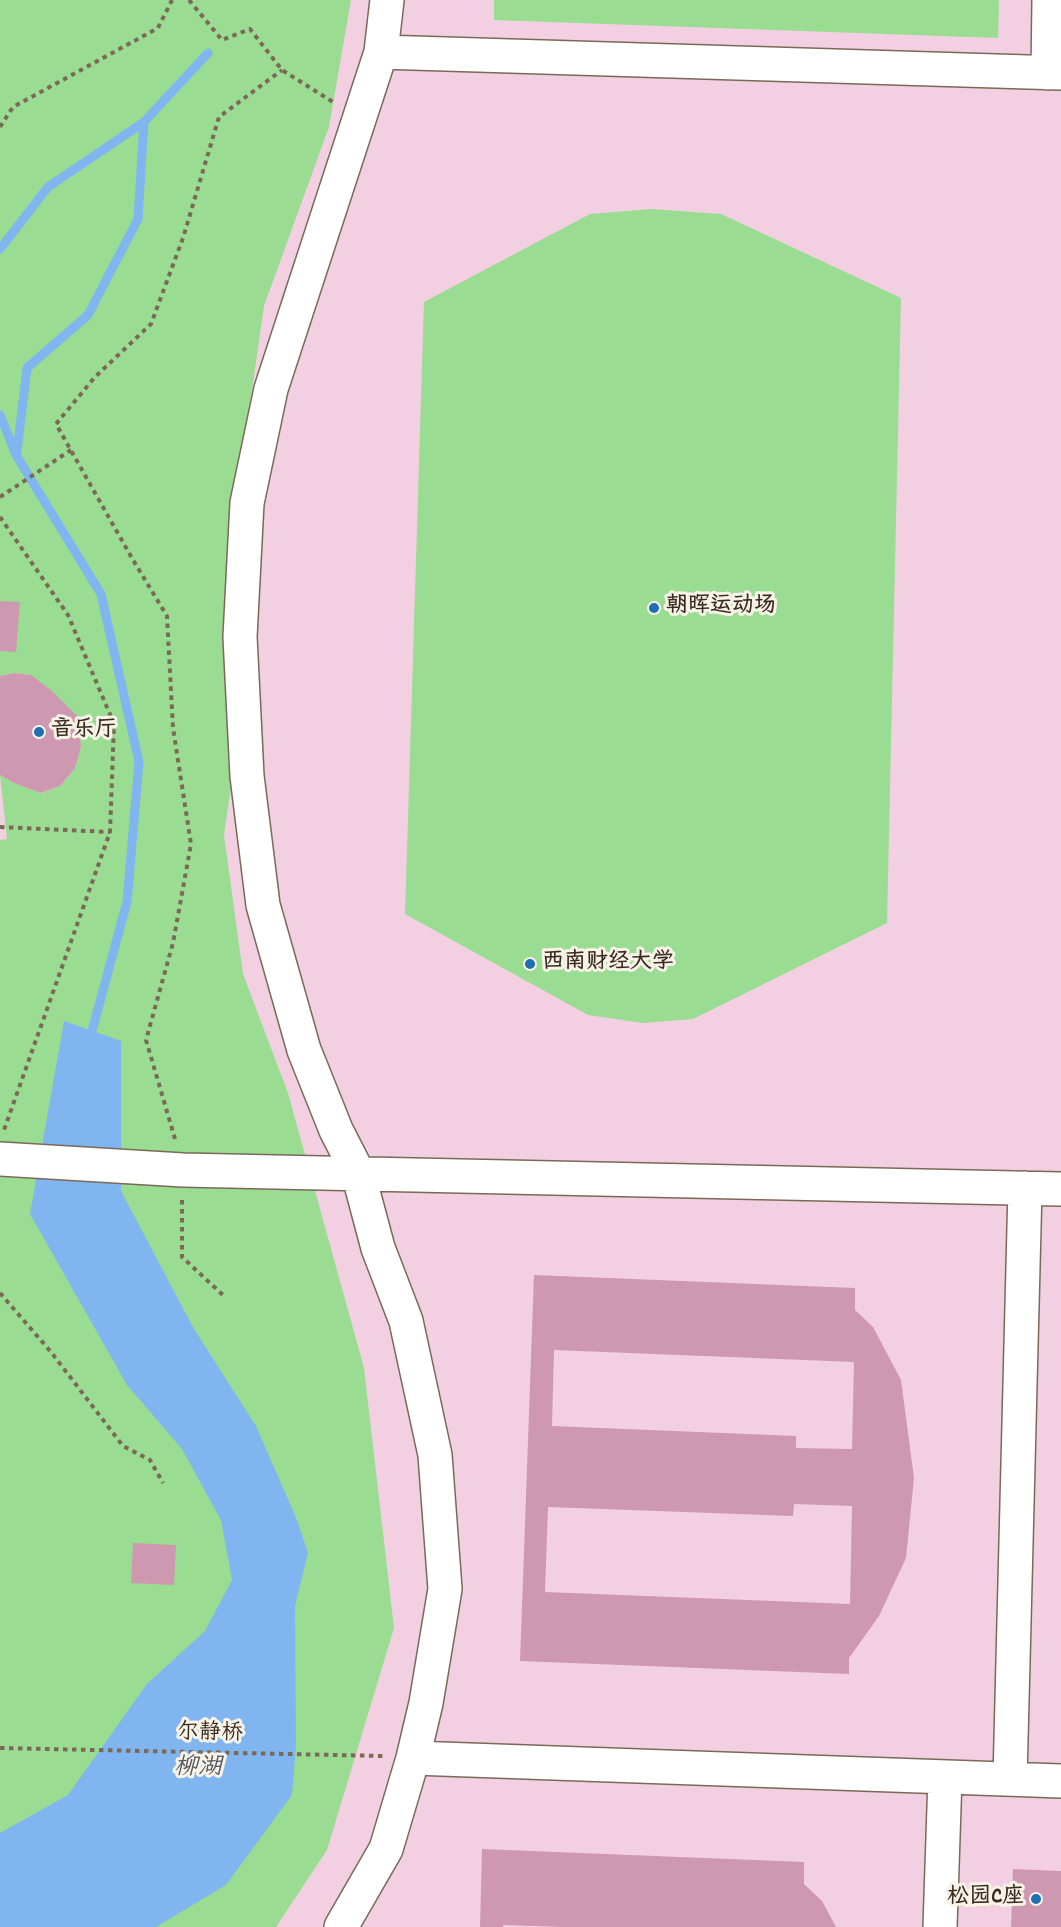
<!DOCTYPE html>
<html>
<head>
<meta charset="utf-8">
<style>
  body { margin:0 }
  canvas { display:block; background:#f3dfc3 }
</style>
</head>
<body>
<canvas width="1061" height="1927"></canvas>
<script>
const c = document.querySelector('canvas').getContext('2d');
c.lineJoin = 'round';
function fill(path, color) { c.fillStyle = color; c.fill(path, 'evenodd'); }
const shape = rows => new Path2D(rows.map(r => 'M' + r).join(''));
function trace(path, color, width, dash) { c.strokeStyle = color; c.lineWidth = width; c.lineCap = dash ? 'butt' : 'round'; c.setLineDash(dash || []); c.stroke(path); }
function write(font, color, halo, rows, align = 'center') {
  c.font = font + ' Dekko,"LXGW WenKai TC",sans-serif'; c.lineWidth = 6; c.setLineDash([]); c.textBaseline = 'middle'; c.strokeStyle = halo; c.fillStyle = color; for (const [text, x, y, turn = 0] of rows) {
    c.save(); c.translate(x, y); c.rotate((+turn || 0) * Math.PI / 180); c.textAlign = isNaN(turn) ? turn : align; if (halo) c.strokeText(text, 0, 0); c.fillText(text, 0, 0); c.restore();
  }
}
fill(shape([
  [0,0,1061,0,1061,1927,0,1927]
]), '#f2d0e2');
fill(shape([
  [0,0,351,0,329,127,264,306,228,557,243,704,224,835,243,974,288,1093,364,1368,394,1628,327,1850,276,1927,0,1927,0,840,7,839,0,775,16,784,42,793,60,786,75,768,81,747,31,675,14,673,0,676],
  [494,0,999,0,998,38,494,20],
  [652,209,721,214,901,298,887,923,693,1019,643,1023,588,1015,405,914,424,302,590,214]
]), '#9bdc93');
fill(shape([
  [64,1021,121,1041,121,1191,194,1329,256,1426,297,1520,308,1553,295,1606,296,1744,292,1795,226,1885,156,1927,0,1927,0,1833,68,1795,147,1684,205,1631,232,1580,221,1520,182,1449,127,1385,30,1214]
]), '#81b5ef');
trace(shape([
  [0,249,48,187,144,122,208,53],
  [0,415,16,455,101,594,139,762,127,902,92,1031],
  [17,452,27,368,88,315,138,219,144,122]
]), '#81b5ef', 9);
fill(shape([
  [0,601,20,602,16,652,0,651],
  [14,673,31,675,52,691,77,716,81,747,75,768,60,786,41,793,16,784,0,775,0,676],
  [534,1275,855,1288,855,1310,873,1327,901,1380,914,1478,906,1558,879,1616,849,1658,849,1674,520,1661],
  [554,1350,854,1362,852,1449,796,1448,796,1436,552,1426],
  [794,1504,852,1506,850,1604,545,1592,548,1507,793,1516],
  [133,1543,176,1545,174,1585,131,1583],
  [482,1849,804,1862,804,1884,822,1901,836,1927,563,1927,503,1925,503,1927,480,1927],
  [1013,1869,1061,1871,1061,1927,1011,1927]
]), '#cf98b1');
const minor = shape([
  [381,52,1061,73],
  [1048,73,1049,0],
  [0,1159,183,1170,1061,1189],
  [413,1758,1061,1781],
  [1010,1779,1025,1188],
  [341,1927,386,1849,413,1758,426,1703,445,1589,435,1455,406,1321,378,1248,358,1173,336,1130,304,1050,263,905,247,776,240,637,247,503,271,389,381,52,387,0],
  [940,1927,945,1777]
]);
trace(minor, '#7b6958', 36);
trace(shape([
  [189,0,222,40,250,29,282,70,333,102],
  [0,127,13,107,158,28,172,0],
  [0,497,71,450],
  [0,517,68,615,114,724,110,832,4,1130],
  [0,827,110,832],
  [175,1139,146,1040,173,943,191,844,173,728,167,616,133,560,56,424,95,377,151,324,183,238,219,117,282,70],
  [182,1200,182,1257,224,1296],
  [0,1293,51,1352,123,1446,150,1460,163,1483],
  [0,1748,383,1756]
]), '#7b6958', 4, [4.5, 4.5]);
trace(minor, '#fff', 33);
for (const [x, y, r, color] of [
  [654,608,6,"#1f6fb2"],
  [39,732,6,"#1f6fb2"],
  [530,964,6,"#1f6fb2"],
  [1036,1899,6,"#1f6fb2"]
]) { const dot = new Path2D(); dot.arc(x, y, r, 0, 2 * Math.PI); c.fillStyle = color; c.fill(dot); trace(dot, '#f7f3e8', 2); }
write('bold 22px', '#3b2a1e', '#f7f3e8', [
  ["朝晖运动场",666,608],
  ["音乐厅",51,732],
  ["西南财经大学",542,964],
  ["松园C座",1024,1899,"right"]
], 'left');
write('22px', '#3b2a1e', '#f7f3e8', [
  ["尔静桥",210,1735,1]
]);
write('italic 24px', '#50545d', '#f7f3e8', [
  ["柳湖",198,1770]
]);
</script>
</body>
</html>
